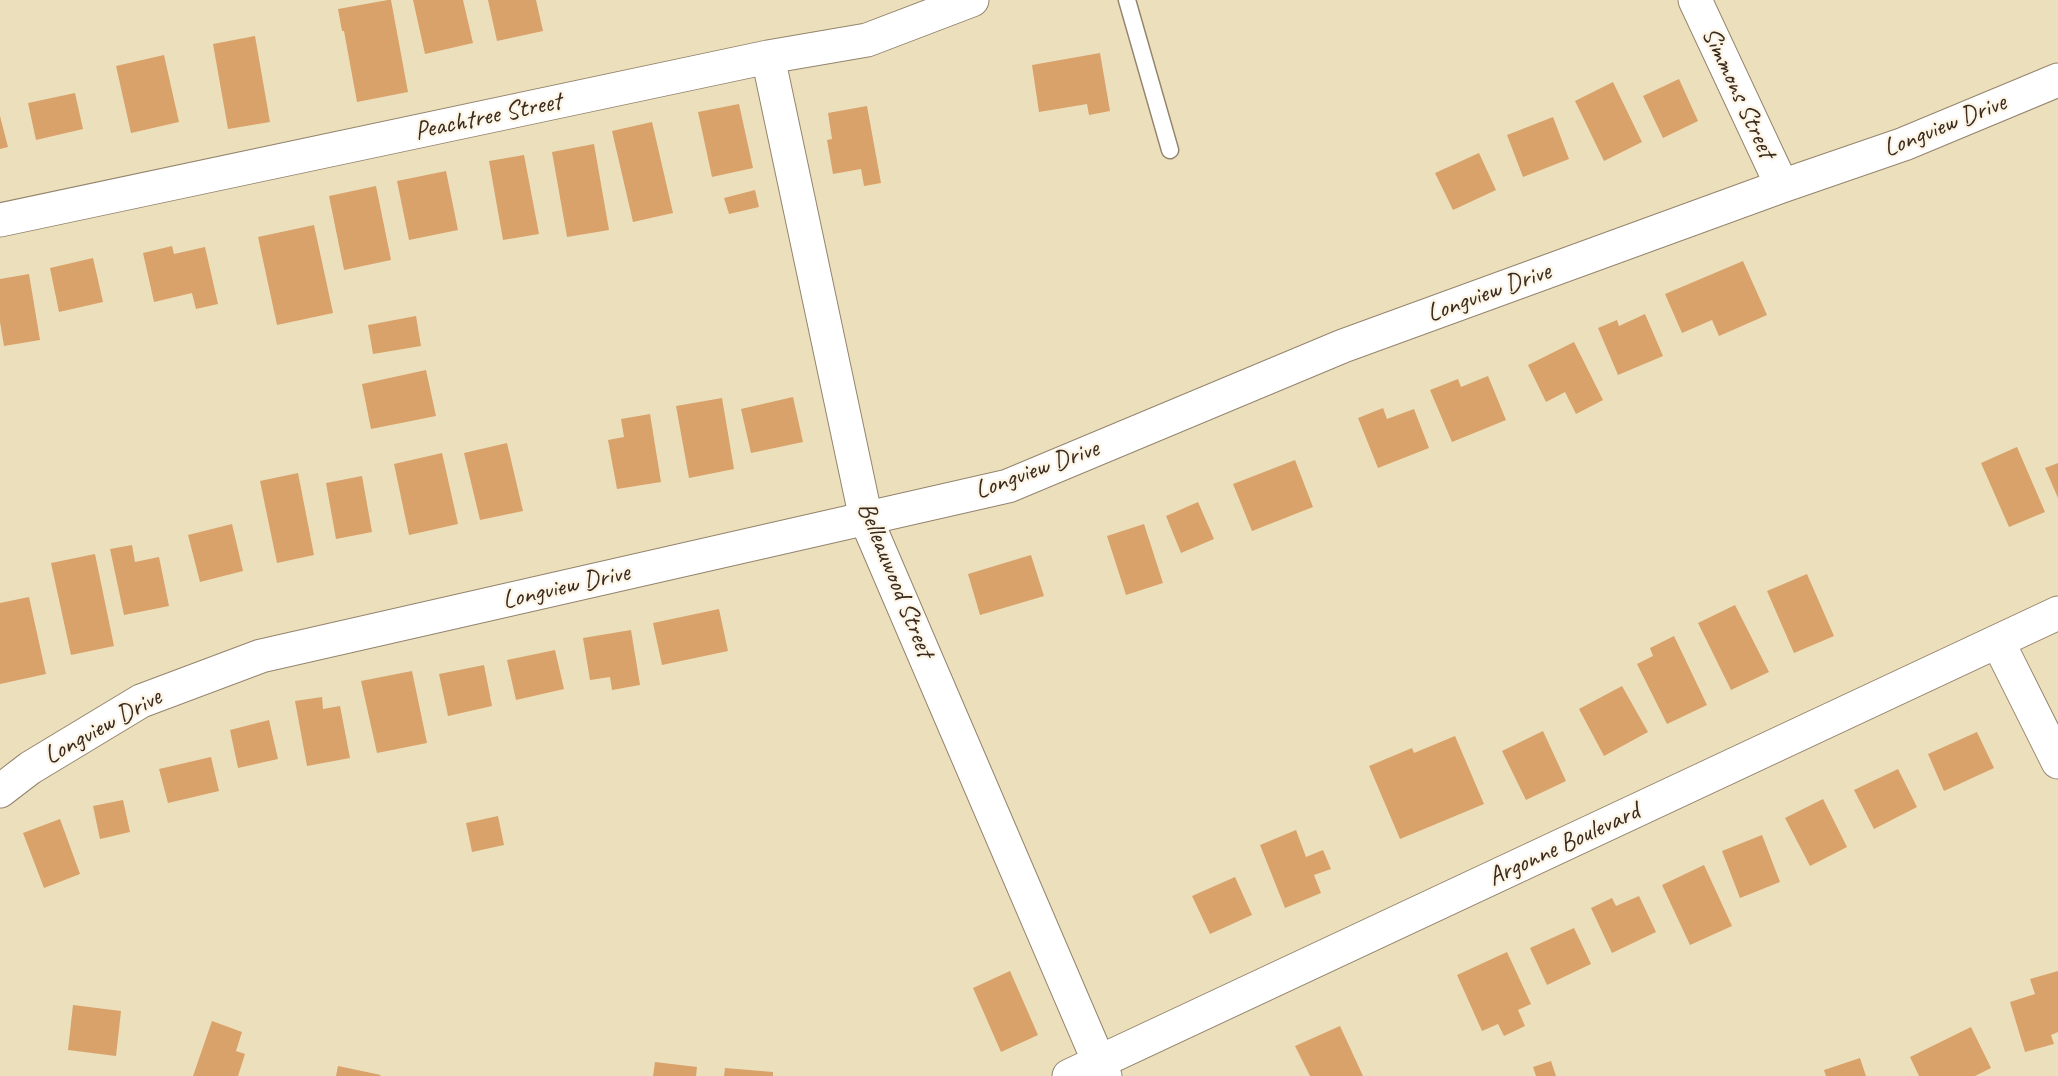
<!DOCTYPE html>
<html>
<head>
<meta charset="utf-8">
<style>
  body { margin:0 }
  canvas { display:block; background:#ecdfbc }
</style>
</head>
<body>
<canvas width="2058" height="1076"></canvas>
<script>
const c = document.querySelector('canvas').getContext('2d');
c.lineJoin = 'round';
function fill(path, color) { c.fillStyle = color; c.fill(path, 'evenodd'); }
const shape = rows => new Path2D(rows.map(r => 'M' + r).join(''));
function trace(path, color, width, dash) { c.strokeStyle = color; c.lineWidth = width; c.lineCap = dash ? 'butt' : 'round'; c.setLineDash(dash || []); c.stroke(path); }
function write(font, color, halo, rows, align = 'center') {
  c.font = font + ' Caveat,sans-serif'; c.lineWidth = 4.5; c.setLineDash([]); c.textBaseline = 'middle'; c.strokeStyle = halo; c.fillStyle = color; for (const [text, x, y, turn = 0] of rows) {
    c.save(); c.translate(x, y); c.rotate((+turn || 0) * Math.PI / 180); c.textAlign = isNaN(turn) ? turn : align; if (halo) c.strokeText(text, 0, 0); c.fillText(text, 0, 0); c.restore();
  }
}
fill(shape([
  [388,0,391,0,408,92,357,102,344,31,342,31,338,9],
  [413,0,463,0,473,43,425,54],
  [488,0,536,0,543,31,497,41],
  [255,36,270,122,228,129,213,44],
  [1100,53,1110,111,1089,115,1087,104,1039,112,1032,65],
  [164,55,179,122,131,133,116,66],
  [1679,79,1698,121,1663,138,1643,96],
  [1613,82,1642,142,1604,161,1575,101],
  [75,93,83,129,36,140,28,103],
  [739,104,753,168,712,177,698,112],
  [867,106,881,183,864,186,861,169,833,174,827,140,832,139,828,113],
  [0,116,8,147,0,149],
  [1553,117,1569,159,1523,177,1507,135],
  [652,122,673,213,633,222,612,131],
  [594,144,609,230,567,237,552,152],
  [1479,153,1496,190,1453,210,1435,173],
  [524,155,539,234,503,240,489,161],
  [446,171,458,230,409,240,397,181],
  [376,186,391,260,344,270,329,196],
  [755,190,759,207,729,214,724,198],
  [314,225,333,313,277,325,258,237],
  [172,246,174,254,205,247,218,304,196,309,192,293,154,302,143,253],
  [93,258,103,302,59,312,50,268],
  [1743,261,1767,315,1719,336,1712,320,1682,333,1665,294],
  [29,274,40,340,4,346,0,322,0,279],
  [1645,314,1663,356,1618,375,1598,328,1617,320,1619,326],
  [416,316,421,346,373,354,368,325],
  [1574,342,1603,400,1576,414,1565,392,1546,402,1528,365],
  [426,370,436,416,371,429,362,384],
  [1488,376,1506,420,1452,442,1430,390,1458,379,1461,387],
  [793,397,803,442,751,453,741,409],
  [722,398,734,469,689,478,676,406],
  [1383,408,1387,419,1414,409,1429,448,1378,468,1358,418],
  [650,414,661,482,617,489,608,440,624,437,621,419],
  [507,443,523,511,480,520,464,453],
  [2017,447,2045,512,2009,527,1981,463],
  [442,453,458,524,409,535,394,464],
  [1295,460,1313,507,1252,531,1233,484],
  [2058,463,2058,498,2045,468],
  [298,473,314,555,277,563,260,481],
  [362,476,372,532,336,539,326,483],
  [1198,502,1214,539,1181,553,1166,516],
  [232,524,243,571,200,582,188,535],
  [1144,524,1163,583,1126,595,1107,536],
  [132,545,135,562,159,557,169,606,124,615,110,549],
  [95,554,114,646,71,655,51,563],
  [1031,555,1044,596,980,615,968,574],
  [1807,574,1834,636,1794,653,1767,591],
  [29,597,46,674,0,684,0,603],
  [1735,605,1769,672,1731,690,1698,623],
  [719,609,728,651,662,665,653,623],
  [631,630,640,685,612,690,610,677,590,680,583,638],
  [1674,636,1707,705,1667,724,1637,664,1653,656,1650,648],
  [555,650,564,689,516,700,507,660],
  [484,665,492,706,448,716,439,674],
  [412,671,427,743,377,753,361,681],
  [1622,686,1648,732,1604,756,1579,709],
  [322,697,323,709,340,706,350,758,307,766,295,701],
  [269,720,278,759,238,768,230,730],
  [1543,731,1566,781,1526,800,1502,751],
  [1977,732,1994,768,1944,791,1928,754],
  [1455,736,1484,804,1400,839,1369,766,1412,748,1414,753],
  [211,757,219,791,168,803,159,769],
  [1898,769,1917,807,1874,829,1854,790],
  [1823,799,1847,847,1810,866,1785,818],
  [123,800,130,832,100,839,93,806],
  [498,816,504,845,472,852,466,823],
  [60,819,80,874,44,888,23,833],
  [1296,830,1306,857,1323,850,1331,869,1314,875,1321,893,1285,908,1260,845],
  [1762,835,1780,882,1740,898,1722,851],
  [1704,865,1732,926,1690,945,1662,885],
  [1235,877,1252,915,1210,934,1192,896],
  [1639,896,1656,932,1612,953,1591,908,1612,898,1616,906],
  [1574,928,1591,964,1547,985,1530,948],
  [1507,952,1531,1004,1518,1010,1525,1026,1504,1036,1498,1024,1482,1031,1457,975],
  [1010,971,1038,1035,1001,1052,973,988],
  [2058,971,2058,1032,2051,1035,2054,1044,2025,1052,2010,1002,2035,994,2030,979],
  [73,1005,121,1011,116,1056,68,1050],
  [212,1021,242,1032,236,1051,245,1054,238,1076,193,1076],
  [1340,1026,1363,1076,1310,1076,1295,1046],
  [1971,1027,1991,1068,1975,1076,1919,1076,1910,1057],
  [1860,1058,1866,1076,1826,1076,1824,1070],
  [1551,1061,1556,1076,1536,1076,1533,1067],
  [655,1062,697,1067,696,1076,653,1076],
  [338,1066,381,1075,380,1076,336,1076],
  [725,1068,773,1072,773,1076,724,1076]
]), '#d9a26a');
const service = shape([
  [1127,0,1170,150]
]);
const minor = shape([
  [1695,0,1782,186],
  [768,57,866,519,1105,1076],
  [0,220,768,57,867,40,972,0],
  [1998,642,2058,762],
  [0,791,30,768,141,701,261,656,1008,486,1343,346,1782,186,1904,144,2058,80],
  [1069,1076,2058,613]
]);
trace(service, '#94846d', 19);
trace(minor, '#94846d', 35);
trace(service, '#fff', 16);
trace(minor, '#fff', 33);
write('26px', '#3b2a1e', '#fcf5e5', [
  ["Simmons Street",1738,93,65],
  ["Peachtree Street",488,117,-12],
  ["Longview Drive",1945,126,-22],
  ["Longview Drive",1489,293,-20],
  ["Longview Drive",1037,470,-20],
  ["Belleauwood Street",895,580,68],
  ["Longview Drive",566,587,-13],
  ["Longview Drive",103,727,-29],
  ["Argonne Boulevard",1564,845,-25]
]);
</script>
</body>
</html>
